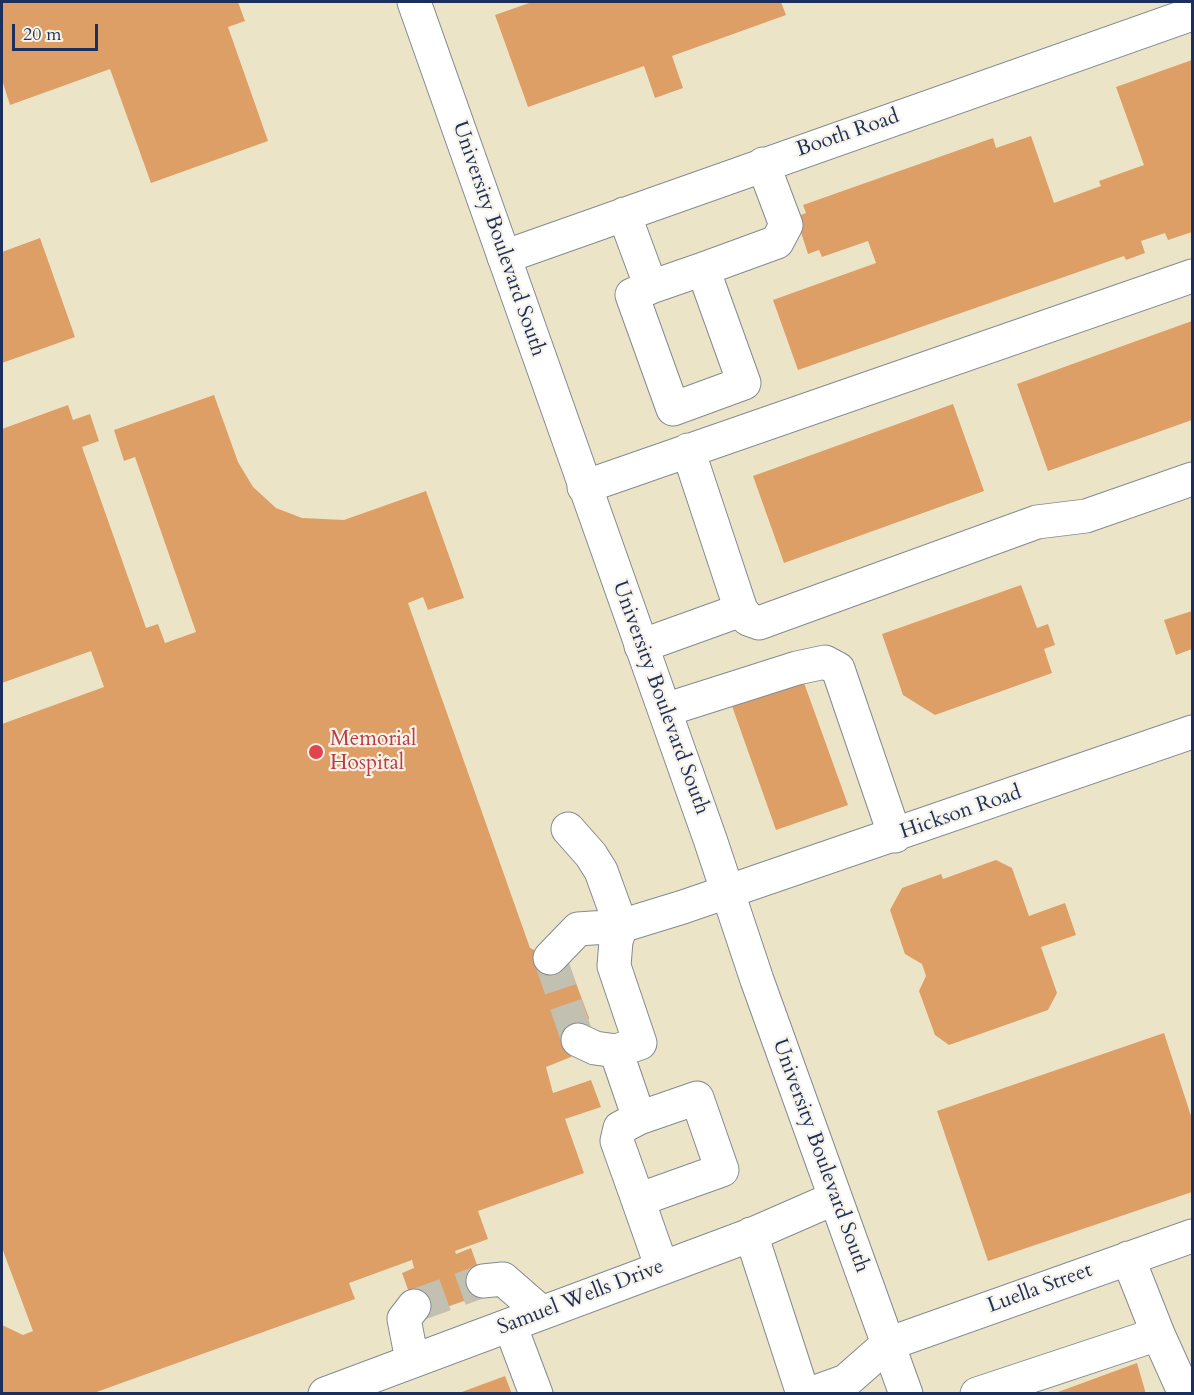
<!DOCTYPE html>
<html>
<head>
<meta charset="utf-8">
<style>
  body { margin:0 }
  #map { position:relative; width:1194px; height:1395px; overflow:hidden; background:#ece4c6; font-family:Cardo,serif }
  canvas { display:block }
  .frame { position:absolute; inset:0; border:3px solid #1b2f5e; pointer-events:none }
  .scale { position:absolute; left:12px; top:24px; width:86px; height:27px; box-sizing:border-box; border:3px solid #1b2f5e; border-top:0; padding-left:8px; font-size:18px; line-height:21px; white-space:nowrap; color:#1b2f5e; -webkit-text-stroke:4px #f7f3e8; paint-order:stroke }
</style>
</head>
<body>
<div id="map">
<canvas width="1194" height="1395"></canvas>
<div class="frame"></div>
<div class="scale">20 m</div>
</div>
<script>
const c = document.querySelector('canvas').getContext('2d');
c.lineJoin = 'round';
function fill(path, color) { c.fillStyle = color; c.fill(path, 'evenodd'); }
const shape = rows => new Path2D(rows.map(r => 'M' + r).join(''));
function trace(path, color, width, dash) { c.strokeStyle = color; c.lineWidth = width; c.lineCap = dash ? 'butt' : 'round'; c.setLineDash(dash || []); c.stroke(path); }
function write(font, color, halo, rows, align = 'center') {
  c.font = font + ' Cardo,serif'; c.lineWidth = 4.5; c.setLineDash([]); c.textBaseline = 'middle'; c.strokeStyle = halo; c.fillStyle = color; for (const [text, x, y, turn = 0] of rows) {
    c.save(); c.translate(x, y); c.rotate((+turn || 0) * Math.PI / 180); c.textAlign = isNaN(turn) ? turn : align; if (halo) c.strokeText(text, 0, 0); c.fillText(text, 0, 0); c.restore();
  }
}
fill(shape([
  [2,2,238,2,245,21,228,27,268,141,151,183,110,69,10,105,2,80],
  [532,2,781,2,786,15,672,56,683,88,655,98,644,66,528,107,495,15],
  [1192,60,1192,232,1168,240,1165,233,1141,241,1145,253,1126,260,1124,256,798,370,773,300,876,263,868,241,822,257,819,250,808,254,796,217,806,213,803,205,993,138,996,148,1031,136,1054,203,1101,186,1099,181,1144,165,1116,87],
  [40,238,75,337,2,363,2,252],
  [1192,321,1192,420,1048,471,1017,384],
  [214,395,238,462,253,487,276,508,302,518,344,520,426,491,464,598,428,610,423,597,408,603,530,948,570,967,589,1018,571,1057,546,1067,553,1093,591,1080,601,1107,565,1119,584,1173,478,1211,488,1239,455,1251,456,1254,471,1248,487,1293,418,1317,402,1273,414,1268,412,1260,349,1283,355,1299,91,1394,2,1394,2,1325,23,1335,33,1331,2,1248,2,724,104,687,91,651,2,683,2,429,68,405,73,420,90,414,99,441,82,447,146,628,158,624,165,643,196,632,135,457,124,461,114,430],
  [953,404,984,491,784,563,753,476],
  [1021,585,1037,628,1048,624,1055,645,1044,649,1052,673,935,715,903,695,882,634],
  [1192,611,1192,649,1176,655,1164,620],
  [803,680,848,805,776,830,732,706],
  [996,860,1012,868,1029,916,1065,903,1076,935,1041,947,1057,993,1048,1010,949,1045,935,1035,919,991,926,976,922,964,905,954,890,910,902,888,941,874,943,879],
  [1164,1033,1192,1119,1192,1192,988,1261,937,1111],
  [1137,1363,1146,1394,1059,1394,1058,1392],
  [505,1376,512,1394,459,1394,459,1393]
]), '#de9f67');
trace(shape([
  [550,958,578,1040],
  [414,1306,483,1281]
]), '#c2c0b1', 33, [33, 16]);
const minor = shape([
  [624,214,651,287,703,269,777,242,786,225,763,164],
  [504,257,1192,14],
  [651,287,632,295,673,409,744,383,703,269],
  [688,450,741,610],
  [584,487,1192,276],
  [641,646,741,610,748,619,759,623,1037,522,1086,516,1192,479],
  [665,710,797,668,825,662,838,669,895,836],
  [568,829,591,855,601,871,621,926,616,941,614,966,640,1043,616,1051,595,1048,578,1040],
  [550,958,578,929,621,926,683,907,1192,732],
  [616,1051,639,1118],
  [638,1200,722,1170,697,1098,639,1118,620,1128,617,1141,638,1200,662,1268],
  [751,1234,803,1394],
  [1128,1258,1158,1334],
  [483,1281,503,1279,542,1313],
  [510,1325,536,1394],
  [412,1360,404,1319,414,1306],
  [325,1394,748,1236,835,1198],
  [810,1394,846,1381,888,1344,1192,1236],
  [977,1394,1158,1334,1185,1394]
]);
const major = shape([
  [414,2,710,839,757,980,906,1394]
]);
trace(minor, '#848a92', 35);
trace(major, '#848a92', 35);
trace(minor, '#fff', 33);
trace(major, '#fff', 33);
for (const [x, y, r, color] of [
  [316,752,8,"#e0444e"]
]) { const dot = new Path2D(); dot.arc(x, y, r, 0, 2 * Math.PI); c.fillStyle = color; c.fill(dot); trace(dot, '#f7f3e8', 2); }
write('21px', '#1b2f5e', '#f7f3e8', [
  ["Booth Road",848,134,-19],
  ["University Boulevard South",498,239,71],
  ["University Boulevard South",660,698,70],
  ["Hickson Road",961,813,-19],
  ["University Boulevard South",820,1156,70],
  ["Luella Street",1040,1289,-20],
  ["Samuel Wells Drive",581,1298,-21]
]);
write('21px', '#be3a42', '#f7f3e8', [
  ["Memorial",330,740],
  ["Hospital",330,764]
], 'left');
</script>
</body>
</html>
